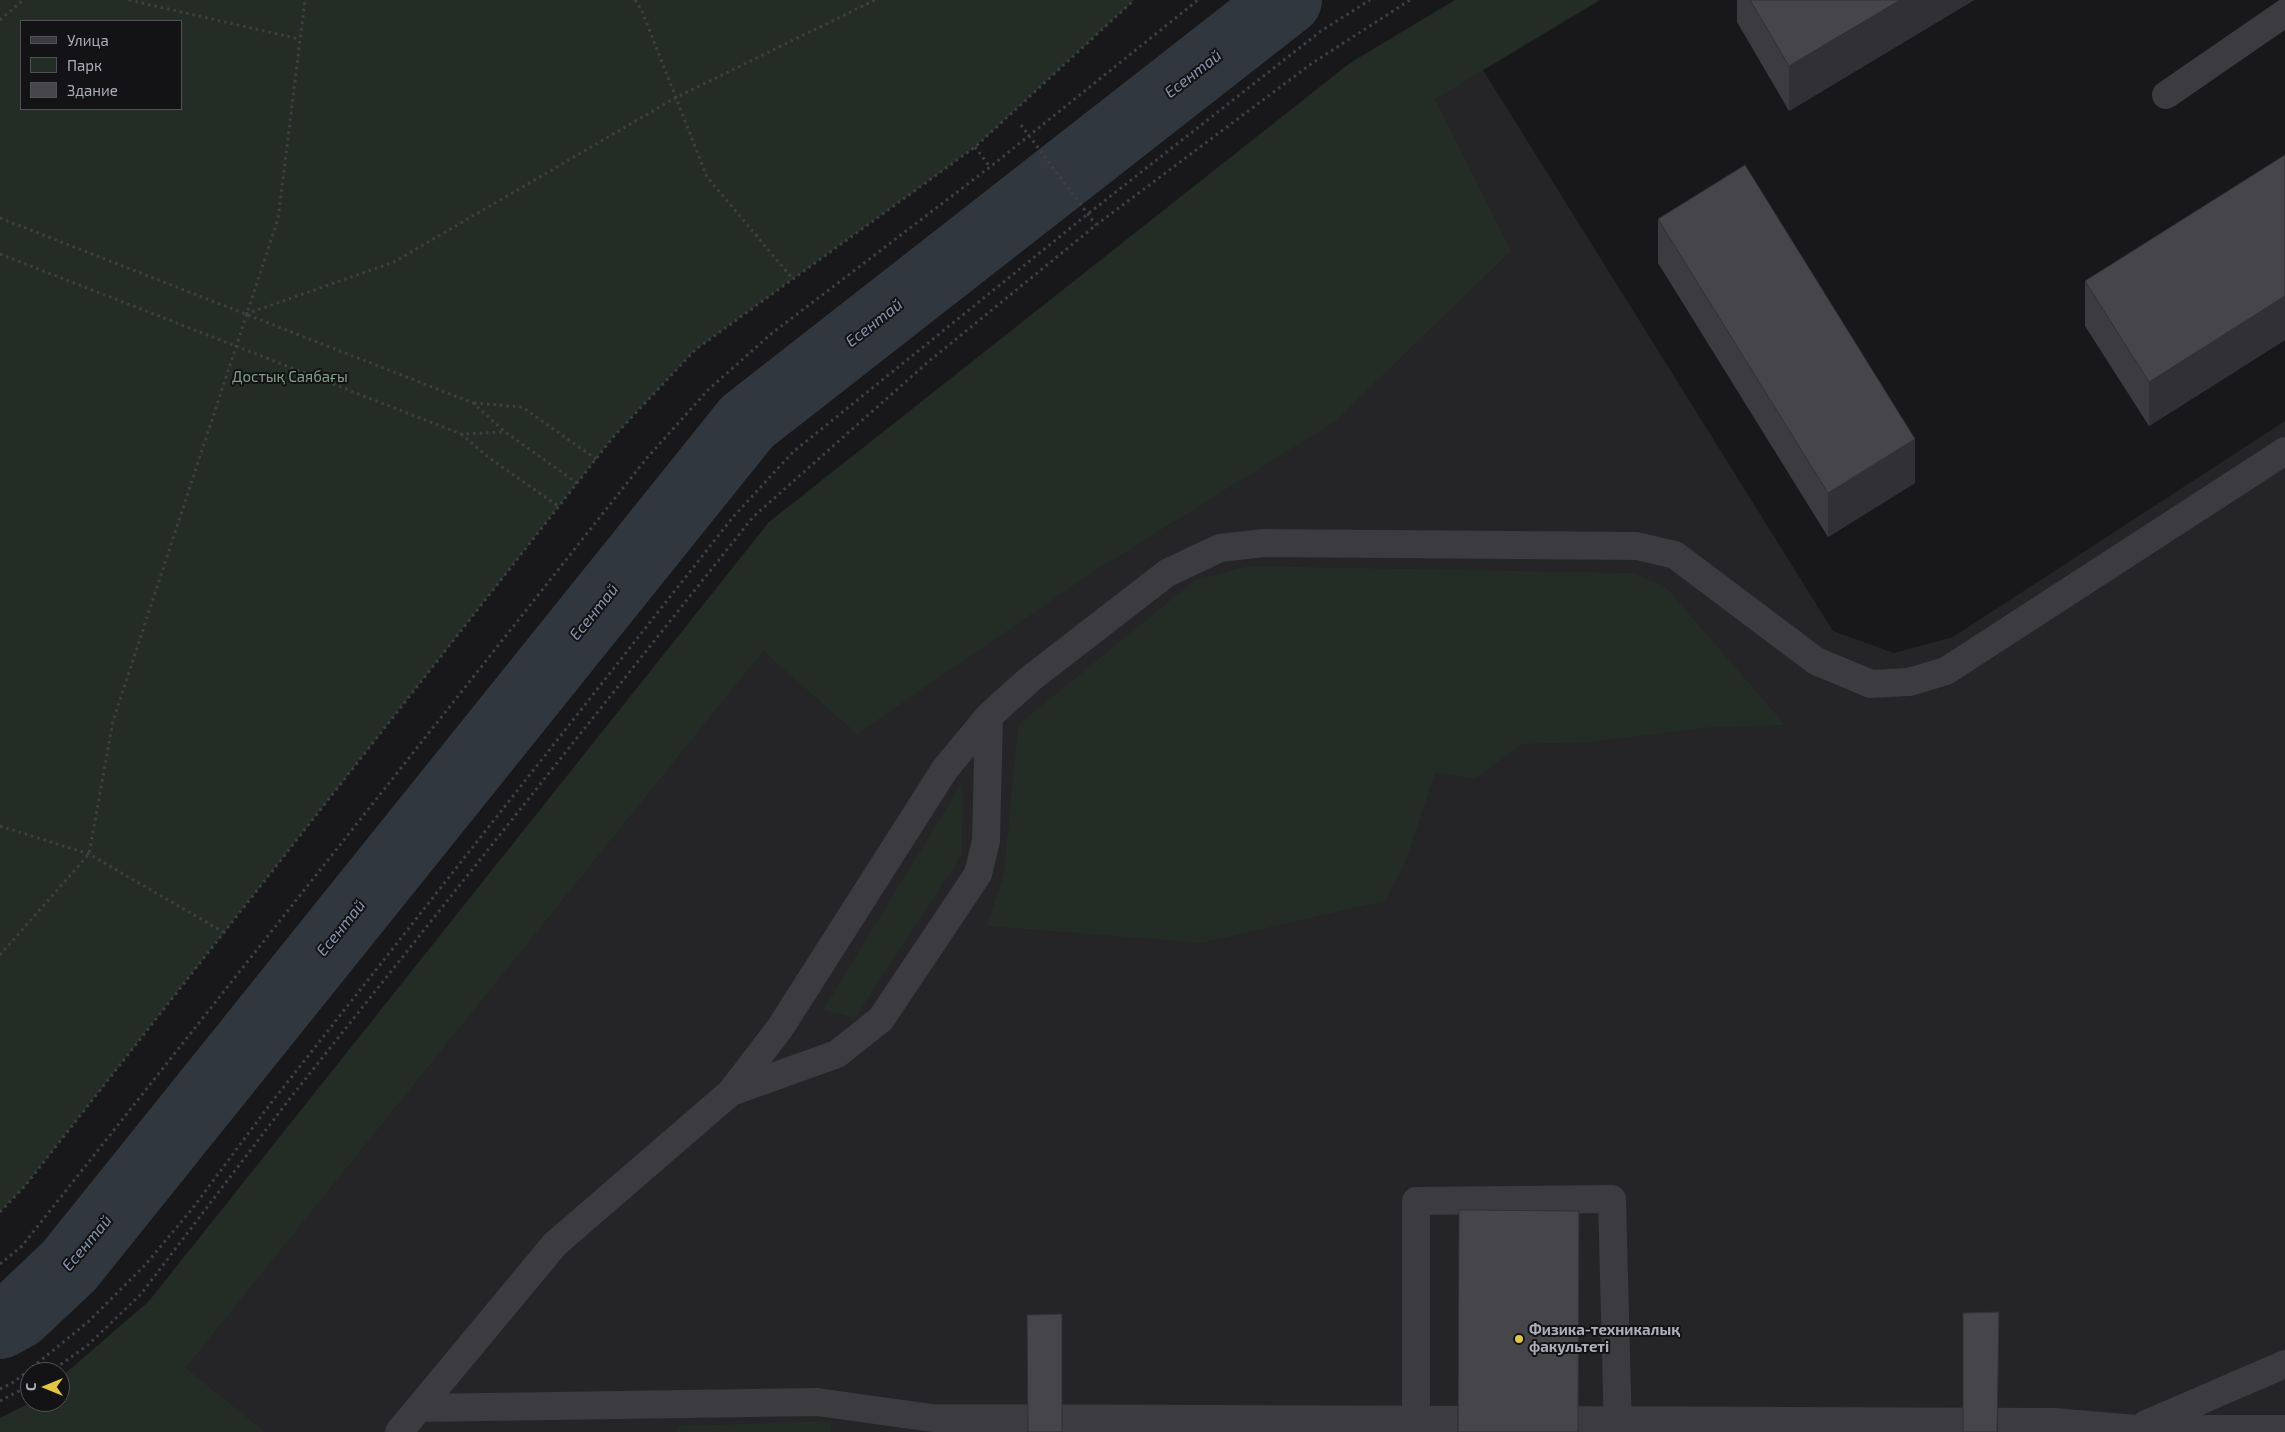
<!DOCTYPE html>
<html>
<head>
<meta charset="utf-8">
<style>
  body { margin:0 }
  #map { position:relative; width:2285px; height:1432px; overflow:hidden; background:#18181a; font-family:"Exo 2",sans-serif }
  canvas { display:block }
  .legend { position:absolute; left:20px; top:20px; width:162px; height:90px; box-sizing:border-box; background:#131315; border:1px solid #505156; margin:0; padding:6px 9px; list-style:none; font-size:15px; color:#acaeb8 }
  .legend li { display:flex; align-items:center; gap:10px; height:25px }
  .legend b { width:25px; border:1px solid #505156 }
  .north { position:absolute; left:20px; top:1362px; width:50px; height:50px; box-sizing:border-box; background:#131315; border:1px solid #505156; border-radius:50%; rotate:270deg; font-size:14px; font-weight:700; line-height:20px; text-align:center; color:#acaeb8 }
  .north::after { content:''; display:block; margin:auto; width:18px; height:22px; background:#e1c549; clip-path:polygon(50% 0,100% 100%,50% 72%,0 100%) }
</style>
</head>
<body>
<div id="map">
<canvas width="2285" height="1432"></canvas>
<ul class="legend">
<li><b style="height:6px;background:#3b3b40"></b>Улица</li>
<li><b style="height:14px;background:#242c26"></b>Парк</li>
<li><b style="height:14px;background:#46454a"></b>Здание</li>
</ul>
<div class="north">С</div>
</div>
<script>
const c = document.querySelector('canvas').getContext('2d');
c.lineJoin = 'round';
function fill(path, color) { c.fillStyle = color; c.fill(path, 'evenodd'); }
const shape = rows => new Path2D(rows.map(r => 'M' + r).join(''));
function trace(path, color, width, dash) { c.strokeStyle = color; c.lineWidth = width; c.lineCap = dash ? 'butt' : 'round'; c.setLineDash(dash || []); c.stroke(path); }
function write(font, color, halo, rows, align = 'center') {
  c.font = font + ' "Exo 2",sans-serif'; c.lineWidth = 4; c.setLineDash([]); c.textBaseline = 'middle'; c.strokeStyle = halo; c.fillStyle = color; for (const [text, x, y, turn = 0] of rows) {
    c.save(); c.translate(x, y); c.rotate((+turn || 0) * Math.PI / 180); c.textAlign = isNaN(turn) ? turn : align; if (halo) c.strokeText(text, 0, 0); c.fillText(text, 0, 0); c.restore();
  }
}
fill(shape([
  [1466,37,1483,70,1833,631,1894,653,1953,637,2285,421,2285,1432,6,1432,136,1364,796,539]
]), '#252427');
fill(shape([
  [0,0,1134,0,975,147,695,350,614,436,24,1187,0,1212],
  [21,21,181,21,181,109,21,109],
  [1455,0,1600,0,1435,99,1511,251,1334,422,1090,574,857,734,763,651,187,1366,182,1365,265,1432,0,1432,0,1418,32,1402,60,1402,60,1378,149,1301,769,522,1350,63],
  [1248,566,1632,573,1665,586,1785,725,1714,727,1592,742,1523,744,1475,778,1435,773,1404,866,1385,901,1202,943,987,926,1004,872,1018,725,1195,580],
  [963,781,962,854,855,1018,823,1010],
  [831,1421,831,1432,678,1432,678,1426]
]), '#242c26');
trace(shape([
  [0,1324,18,1314,69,1266,747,422,1287,0]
]), '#31373f', 70);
trace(shape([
  [129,0,299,39],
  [635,0,642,11,707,177,792,278],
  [0,20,23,0],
  [1021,125,1096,225],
  [975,147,990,167],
  [0,218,473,403,505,432,577,483],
  [0,254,461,434,504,432],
  [246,314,394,262,675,98,875,0],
  [474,403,522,407,596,459],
  [461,434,488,457,558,506],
  [0,826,89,854,225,933],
  [0,955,89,854,113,721,278,219,305,0],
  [0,1212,24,1187,614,436,695,350,975,147,1134,0],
  [0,1264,22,1246,646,459,708,390,771,334,990,167,1198,0],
  [50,1372,88,1345,141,1294,291,1097,753,517,928,362,1096,225,1311,64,1410,0],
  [0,1389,14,1382,88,1322,146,1264,192,1209,271,1103,733,517,793,452,1089,213,1321,31,1370,0],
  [0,1401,30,1385]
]), '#3f4045', 3, [2.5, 4]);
trace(shape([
  [2166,95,2285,13],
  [731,1092,837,1054,881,1019,978,874,986,841,989,716],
  [420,1408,817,1402,932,1418,1495,1420],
  [1540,1420,2054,1422,2136,1429,2285,1429],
  [2146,1424,2285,1364],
  [399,1432,555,1244,731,1092,780,1028,945,769,989,716,1030,679,1167,573,1220,548,1263,543,1637,546,1675,555,1816,661,1871,684,1909,682,1946,671,2285,451],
  [1416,1432,1416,1201,1612,1199,1618,1432]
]), '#3b3b40', 28);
fill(shape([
  [1737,0,1974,0,1789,111,1737,22],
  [2285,155,2285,340,2149,426,2085,326,2085,281],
  [1658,219,1915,483,1828,537,1658,263]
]), '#3c3b40');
fill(shape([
  [1900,0,1974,0,1789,111,1789,66],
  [2285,296,2285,340,2149,426,2149,382],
  [1915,439,1915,483,1828,537,1828,493],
  [1999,1312,1998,1432,1997,1432]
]), '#313034');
const building = shape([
  [1750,0,1900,0,1789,66,1750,0],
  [2285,155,2285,296,2149,382,2085,281,2285,155],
  [1745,165,1915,439,1828,493,1658,219,1745,165],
  [1459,1210,1579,1211,1578,1432,1458,1432,1459,1210],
  [1999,1312,1997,1432,1963,1432,1963,1313,1999,1312],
  [1062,1314,1062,1432,1028,1432,1027,1315,1062,1314]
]);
fill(building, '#46454a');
trace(building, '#313034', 1);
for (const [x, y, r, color] of [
  [1519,1339,5,"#e1c549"]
]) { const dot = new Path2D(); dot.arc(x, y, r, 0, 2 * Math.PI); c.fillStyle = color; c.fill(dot); trace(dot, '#131315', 2); }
write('15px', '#84a18b', '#131315', [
  ["Достық Саябағы",290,377]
]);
write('bold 15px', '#acaeb8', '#131315', [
  ["Физика-техникалық",1529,1330],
  ["факультеті",1529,1347]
], 'left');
write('italic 16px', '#8696b0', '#131315', [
  ["Есентай",1193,74,-38],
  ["Есентай",874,323,-38],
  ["Есентай",594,612,-51],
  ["Есентай",341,928,-51],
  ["Есентай",87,1243,-50]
]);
</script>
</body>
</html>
